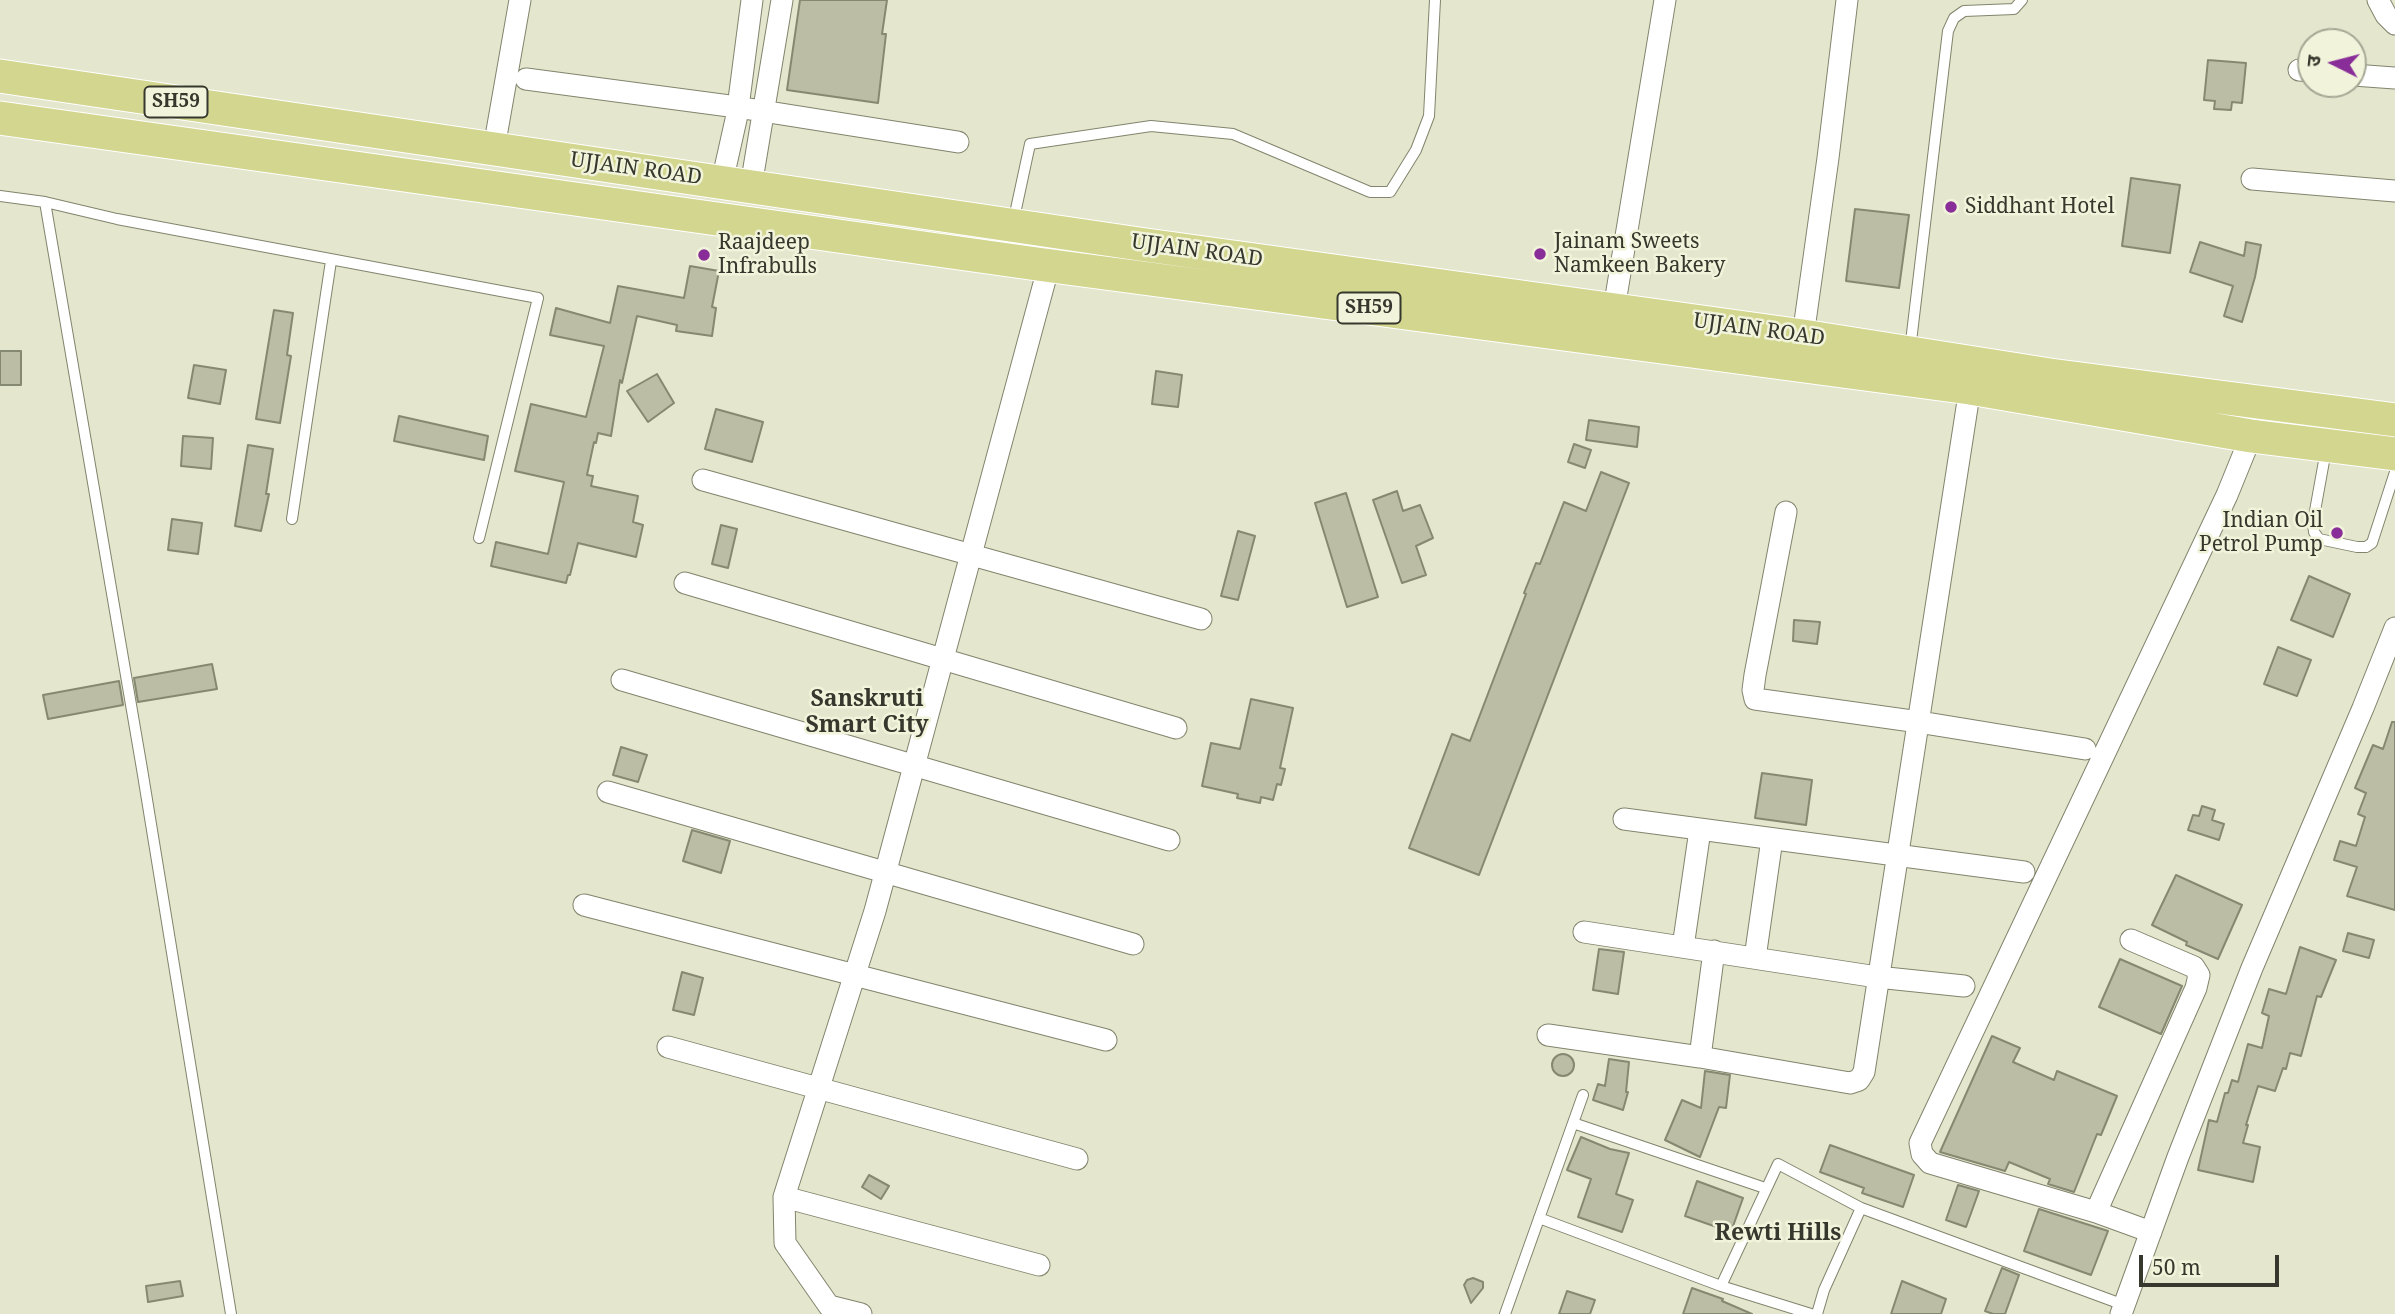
<!DOCTYPE html>
<html>
<head>
<meta charset="utf-8">
<style>
  body { margin:0 }
  #map { position:relative; width:2395px; height:1314px; overflow:hidden; background:#e4e6cd; font-family:"Noto Serif","Noto Sans Devanagari",serif }
  canvas { display:block }
  .north { position:absolute; left:2297px; top:28px; width:70px; height:70px; box-sizing:border-box; background:#f1f4da; border:2px solid #a6a895; border-radius:50%; rotate:276deg; font-size:19px; font-weight:700; line-height:28px; text-align:center; color:#36372d }
  .north::after { content:''; display:block; margin:auto; width:24px; height:32px; background:#892d98; clip-path:polygon(50% 0,100% 100%,50% 72%,0 100%) }
  .scale { position:absolute; left:2139px; top:1255px; width:140px; height:32px; box-sizing:border-box; border:4px solid #36372d; border-top:0; padding-left:9px; font-size:21px; line-height:24px; white-space:nowrap; color:#36372d; -webkit-text-stroke:5px #f1f4da; paint-order:stroke }
</style>
</head>
<body>
<div id="map">
<canvas width="2395" height="1314"></canvas>
<div class="north">उ</div>
<div class="scale">50 m</div>
</div>
<script>
const c = document.querySelector('canvas').getContext('2d');
c.lineJoin = 'round';
function fill(path, color) { c.fillStyle = color; c.fill(path, 'evenodd'); }
const shape = rows => new Path2D(rows.map(r => 'M' + r).join(''));
function trace(path, color, width, dash) { c.strokeStyle = color; c.lineWidth = width; c.lineCap = dash ? 'butt' : 'round'; c.setLineDash(dash || []); c.stroke(path); }
function write(font, color, halo, rows, align = 'center') {
  c.font = font + ' "Noto Serif",serif'; c.lineWidth = 5; c.setLineDash([]); c.textBaseline = 'middle'; c.strokeStyle = halo; c.fillStyle = color; for (const [text, x, y, turn = 0] of rows) {
    c.save(); c.translate(x, y); c.rotate((+turn || 0) * Math.PI / 180); c.textAlign = isNaN(turn) ? turn : align; if (halo) c.strokeText(text, 0, 0); c.fillText(text, 0, 0); c.restore();
  }
}
const building = shape([
  [800,0,887,0,882,34,886,34,878,103,787,90,800,0],
  [2208,60,2246,63,2242,103,2232,102,2231,110,2214,109,2215,101,2204,100,2208,60],
  [2131,178,2180,185,2170,253,2122,246,2131,178],
  [1855,209,1909,215,1899,288,1846,281,1855,209],
  [2200,242,2244,256,2246,242,2261,245,2255,277,2242,322,2224,316,2233,286,2190,272,2200,242],
  [690,266,719,271,712,307,716,308,712,336,676,331,677,325,637,316,622,383,620,380,611,436,598,433,596,443,594,442,587,475,593,476,591,486,638,496,633,522,643,525,636,557,578,543,570,575,568,575,566,583,491,566,496,542,548,554,564,482,515,471,531,404,586,417,604,346,550,335,556,308,610,323,618,286,684,298,690,266],
  [274,310,293,313,287,355,291,356,280,423,256,419,274,310],
  [0,351,21,351,21,385,0,385,0,351],
  [194,365,226,370,220,404,188,398,194,365],
  [1156,371,1182,375,1178,407,1152,404,1156,371],
  [657,374,674,403,648,422,627,391,657,374],
  [716,409,763,422,752,462,705,449,716,409],
  [399,416,488,436,484,460,394,441,399,416],
  [1589,420,1639,427,1637,447,1586,440,1589,420],
  [183,436,213,438,211,469,181,466,183,436],
  [1574,444,1591,450,1585,468,1568,462,1574,444],
  [248,445,273,449,266,494,269,494,261,531,235,526,248,445],
  [1601,472,1629,483,1479,875,1409,848,1452,734,1470,741,1526,594,1524,593,1536,563,1540,564,1564,502,1586,511,1601,472],
  [1397,491,1403,511,1420,505,1433,538,1416,546,1426,575,1402,583,1373,500,1397,491],
  [1346,493,1378,597,1347,607,1315,503,1346,493],
  [172,519,202,523,198,554,168,550,172,519],
  [721,525,737,529,728,568,712,564,721,525],
  [1238,531,1255,536,1238,600,1221,596,1238,531],
  [2309,576,2350,594,2333,637,2291,620,2309,576],
  [1794,620,1820,622,1817,644,1793,641,1794,620],
  [2278,647,2311,660,2297,696,2264,684,2278,647],
  [212,664,217,689,138,702,134,678,212,664],
  [119,681,123,705,48,719,43,695,119,681],
  [1251,699,1293,708,1280,768,1285,769,1281,785,1277,784,1273,800,1261,797,1260,803,1237,798,1238,794,1202,786,1211,743,1240,749,1251,699],
  [2392,722,2395,722,2395,910,2347,896,2357,867,2334,860,2340,841,2356,846,2365,817,2358,814,2366,793,2355,788,2373,745,2383,749,2392,722],
  [621,747,647,755,638,782,613,775,621,747],
  [1762,773,1812,780,1806,825,1755,818,1762,773],
  [2202,806,2215,810,2212,820,2224,824,2219,840,2188,830,2193,815,2199,816,2202,806],
  [692,830,730,841,721,873,683,861,692,830],
  [2176,875,2242,905,2218,959,2186,945,2187,942,2152,925,2176,875],
  [2348,933,2374,940,2369,958,2343,951,2348,933],
  [2300,947,2336,960,2321,997,2317,996,2301,1056,2290,1053,2286,1069,2283,1068,2275,1091,2258,1086,2246,1125,2248,1125,2243,1143,2260,1147,2253,1182,2198,1170,2209,1120,2217,1122,2225,1093,2228,1093,2232,1080,2238,1082,2248,1044,2262,1048,2269,1016,2262,1013,2269,989,2286,994,2300,947],
  [1599,949,1624,952,1618,994,1593,990,1599,949],
  [2120,959,2182,986,2161,1034,2099,1007,2120,959],
  [682,972,703,978,694,1015,673,1010,682,972],
  [1992,1036,2020,1048,2013,1062,2054,1080,2057,1071,2117,1096,2101,1135,2097,1134,2074,1192,2048,1184,2050,1179,2009,1162,2005,1171,1940,1152,1992,1036],
  '1552 1065a11 11 0 1 1 22 0a11 11 0 1 1-22 0Z',
  [1609,1059,1629,1062,1626,1092,1628,1092,1623,1110,1593,1100,1598,1084,1605,1086,1609,1059],
  [1705,1071,1730,1075,1726,1108,1719,1107,1700,1157,1665,1140,1682,1100,1701,1108,1705,1071],
  [1581,1137,1610,1149,1629,1153,1616,1194,1633,1200,1622,1232,1578,1217,1591,1179,1567,1170,1581,1137],
  [1830,1145,1914,1175,1903,1207,1862,1193,1864,1188,1820,1172,1830,1145],
  [869,1175,889,1186,881,1199,862,1187,869,1175],
  [1697,1181,1743,1198,1731,1232,1685,1216,1697,1181],
  [1958,1185,1979,1191,1966,1227,1946,1220,1958,1185],
  [2039,1209,2108,1231,2091,1275,2024,1251,2039,1209],
  [2002,1268,2019,1275,2005,1314,1993,1314,1985,1311,2002,1268],
  [1473,1278,1483,1282,1483,1288,1471,1303,1464,1285,1467,1280,1473,1278],
  [180,1281,183,1296,148,1302,146,1286,180,1281],
  [1902,1281,1946,1299,1941,1314,1891,1314,1902,1281],
  [1692,1288,1723,1299,1722,1301,1752,1314,1683,1314,1692,1288],
  [1567,1291,1595,1300,1590,1314,1559,1314,1567,1291]
]);
fill(building, '#bbbea5');
trace(building, '#868971', 2);
const lane = shape([
  [0,196,45,202,117,219,538,298,479,538],
  [45,202,142,769,231,1314],
  [1013,223,1030,144,1151,126,1233,134,1370,192,1390,192,1416,150,1429,116,1435,0],
  [1910,350,1948,31,1954,18,1964,11,2014,9,2022,0],
  [2326,450,2313,522,2314,532,2319,539,2357,547,2366,547,2372,543,2395,472],
  [292,519,331,261],
  [1573,1123,1765,1188],
  [1539,1218,1721,1286,1811,1314],
  [1721,1286,1778,1164,1861,1208,2124,1305],
  [1505,1314,1583,1095],
  [1817,1314,1824,1290,1861,1208]
]);
const street = shape([
  [2378,0,2386,15,2395,24],
  [2299,70,2311,71],
  [2353,75,2395,78],
  [526,79,737,107,958,142],
  [494,148,520,0],
  [2252,179,2395,191],
  [722,182,737,115,752,0],
  [751,186,782,0],
  [1614,309,1665,0],
  [1803,336,1828,158,1847,0],
  [703,480,1201,619],
  [1786,512,1755,675,1753,690,1755,699,1919,722,2085,749],
  [685,583,1176,728],
  [622,680,1169,840],
  [608,792,1133,944],
  [1624,819,2024,872],
  [584,905,1106,1040],
  [1584,932,1877,977,1964,986],
  [1683,947,1700,830],
  [1755,958,1772,839],
  [1548,1035,1700,1057,1850,1083,1859,1080,1864,1072,1970,388],
  [668,1047,1077,1159],
  [1700,1057,1714,951],
  [784,1197,1039,1265],
  [2096,1212,2196,988,2199,975,2194,967,2131,940],
  [2151,1232,2096,1212,1930,1163,1922,1154,1920,1143,2227,495,2251,436],
  [861,1314,829,1306,785,1243,784,1197,875,911,1049,265],
  [2121,1314,2178,1157,2252,968,2363,708,2395,628]
]);
const primary = shape([
  [0,76,1139,244,1803,336,2050,375,2395,420],
  [0,118,1037,264,1970,388,2251,436,2395,454]
]);
trace(lane, '#82846d', 12);
trace(street, '#82846d', 23);
trace(primary, '#fff', 35);
trace(lane, '#fff', 10);
trace(street, '#fff', 21);
trace(primary, '#d3d68e', 33);
for (const [x, y, r, color] of [
  [1951,207,7,"#892d98"],
  [1540,254,7,"#892d98"],
  [704,255,7,"#892d98"],
  [2337,533,7,"#892d98"]
]) { const dot = new Path2D(); dot.arc(x, y, r, 0, 2 * Math.PI); c.fillStyle = color; c.fill(dot); trace(dot, '#f1f4da', 2.5); }
for (const [x, y, w] of [
  [176,102,63],
  [1369,308,63]
]) { const box = new Path2D(); box.roundRect(x - w / 2, y - 15.5, w, 31, 5); c.fillStyle = '#f1f4da'; c.fill(box); trace(box, '#36372d', 2); }
write('bold 19px', '#36372d', null, [
  ["SH59",176,102],
  ["SH59",1369,308]
]);
write('21px', '#36372d', '#f1f4da', [
  ["UJJAIN ROAD",636,169,8],
  ["UJJAIN ROAD",1197,251,8],
  ["UJJAIN ROAD",1759,330,8]
]);
write('21px', '#36372d', '#f1f4da', [
  ["Siddhant Hotel",1965,207],
  ["Jainam Sweets",1554,242],
  ["Namkeen Bakery",1554,266],
  ["Raajdeep",718,243],
  ["Infrabulls",718,267],
  ["Indian Oil",2323,521,"right"],
  ["Petrol Pump",2323,545,"right"]
], 'left');
write('bold 23px', '#36372d', '#f1f4da', [
  ["Sanskruti",867,699],
  ["Smart City",867,725],
  ["Rewti Hills",1778,1233]
]);
</script>
</body>
</html>
